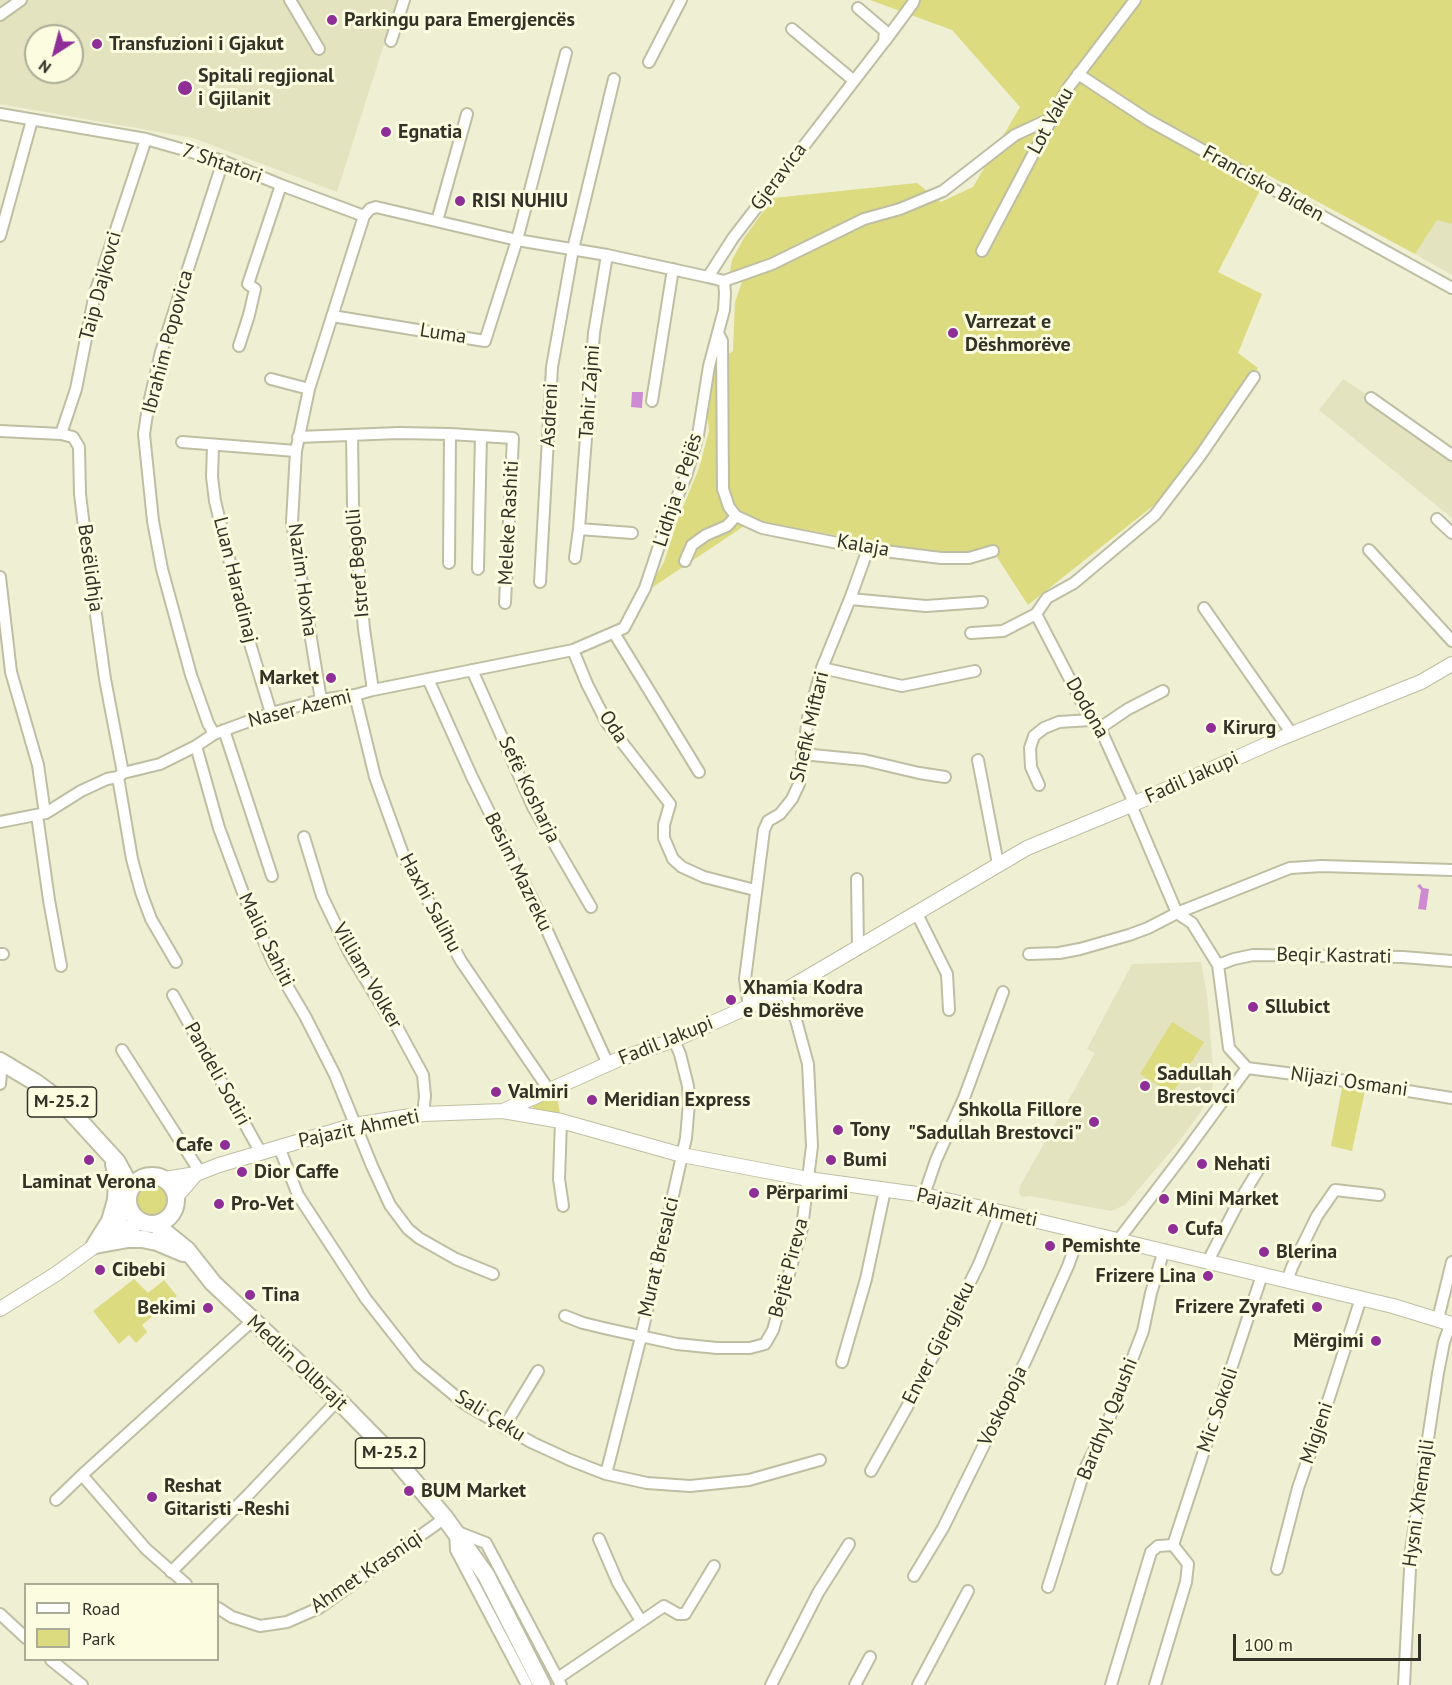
<!DOCTYPE html>
<html>
<head>
<meta charset="utf-8">
<style>
  body { margin:0 }
  #map { position:relative; width:1452px; height:1685px; overflow:hidden; background:#efefd3; font-family:"PT Sans",sans-serif }
  canvas { display:block }
  .legend { position:absolute; left:24px; top:1583px; width:195px; height:78px; box-sizing:border-box; background:#fcfde0; border:2px solid #abac96; margin:0; padding:8px 10px; list-style:none; font-size:18px; color:#323227 }
  .legend li { display:flex; align-items:center; gap:12px; height:30px }
  .legend b { width:30px; border:2px solid #abac96 }
  .north { position:absolute; left:24px; top:24px; width:60px; height:60px; box-sizing:border-box; background:#fcfde0; border:2px solid #abac96; border-radius:50%; rotate:216deg; font-size:16px; font-weight:700; line-height:24px; text-align:center; color:#323227 }
  .north::after { content:''; display:block; margin:auto; width:21px; height:27px; background:#8f2e97; clip-path:polygon(50% 0,100% 100%,50% 72%,0 100%) }
  .scale { position:absolute; left:1233px; top:1634px; width:188px; height:27px; box-sizing:border-box; border:3px solid #323227; border-top:0; padding-left:8px; font-size:18px; line-height:21px; white-space:nowrap; color:#323227; -webkit-text-stroke:4px #fcfde0; paint-order:stroke }
</style>
</head>
<body>
<div id="map">
<canvas width="1452" height="1685"></canvas>
<ul class="legend">
<li><b style="height:8px;background:#fff"></b>Road</li>
<li><b style="height:16px;background:#dddb7f"></b>Park</li>
</ul>
<div class="north">N</div>
<div class="scale">100 m</div>
</div>
<script>
const c = document.querySelector('canvas').getContext('2d');
c.lineJoin = 'round';
function fill(path, color) { c.fillStyle = color; c.fill(path, 'evenodd'); }
const shape = rows => new Path2D(rows.map(r => 'M' + r).join(''));
function trace(path, color, width, dash) { c.strokeStyle = color; c.lineWidth = width; c.lineCap = dash ? 'butt' : 'round'; c.setLineDash(dash || []); c.stroke(path); }
function write(font, color, halo, rows, align = 'center') {
  c.font = font + ' "PT Sans",sans-serif'; c.lineWidth = 6; c.setLineDash([]); c.textBaseline = 'middle'; c.strokeStyle = halo; c.fillStyle = color; for (const [text, x, y, turn = 0] of rows) {
    c.save(); c.translate(x, y); c.rotate((+turn || 0) * Math.PI / 180); c.textAlign = isNaN(turn) ? turn : align; if (halo) c.strokeText(text, 0, 0); c.fillText(text, 0, 0); c.restore();
  }
}
fill(shape([
  [0,0,398,0,337,192,193,138,0,104],
  [36,36,72,36,72,72,36,72],
  [1437,219,1452,224,1452,275,1415,254],
  [1343,379,1452,451,1452,518,1319,410],
  [1201,962,1207,995,1214,1081,1211,1091,1200,1113,1178,1143,1125,1205,1111,1211,1030,1196,1022,1197,1019,1193,1020,1186,1095,1053,1087,1049,1132,964]
]), '#e3e3bf');
fill(shape([
  [870,0,1452,0,1452,224,1437,220,1415,254,1268,175,1218,272,1262,294,1238,353,1258,368,1168,494,1028,605,993,551,944,555,753,520,647,591,664,562,678,519,699,468,709,431,707,408,715,363,733,351,735,302,742,282,740,271,730,272,732,260,744,238,773,198,917,183,941,202,973,187,1020,107,952,30],
  [1172,1022,1204,1042,1172,1094,1140,1074],
  [1343,1083,1366,1086,1352,1151,1331,1146],
  [556,1091,560,1113,537,1110,531,1106,532,1103],
  '133 1200a19 19 0 1 1 38 0a19 19 0 1 1-38 0Z',
  [134,1279,148,1293,164,1280,177,1296,142,1325,147,1332,136,1343,129,1335,119,1344,93,1311]
]), '#dddb7f');
fill(shape([
  [632,392,643,392,642,408,631,407],
  [1420,884,1423,888,1429,889,1426,910,1418,909,1421,890,1417,886]
]), '#ce8ad2');
const minor = shape([
  [290,0,319,49],
  [0,15,21,0],
  [792,29,853,80],
  [391,41,404,0],
  [885,41,913,3,914,0],
  [649,62,681,0],
  [1078,74,1148,120,1452,288],
  [0,114,146,139,223,161,281,185,364,216,370,209,376,207,517,240,607,255,708,277,724,281,725,293,724,310,709,366,698,435,686,476,668,519,645,588,624,628,573,650,373,690,355,695,321,700,271,713,214,734,196,746,160,764,123,773,118,777,107,779,81,791,46,813,0,822],
  [437,221,467,114],
  [0,236,32,120],
  [982,251,1068,88,1135,0],
  [607,255,594,333,579,529,632,533],
  [708,277,733,238,884,42,885,31,858,8],
  [724,281,772,264,864,219,900,209,943,191,1015,135,1043,122,1050,122],
  [332,316,485,341,517,240,566,53],
  [719,335,722,341,723,489,729,507,736,516,762,528,868,549,941,558,969,558,993,551],
  [239,346,249,315,255,289,248,284,281,185],
  [271,379,309,389],
  [1371,398,1452,455],
  [652,401,673,269],
  [0,431,61,434,73,437,79,447,80,494,86,543,105,679,123,773],
  [61,434,76,389,95,293,146,139],
  [352,435,353,504,364,629,373,690],
  [298,437,399,433,450,434,513,438,505,603],
  [182,442,296,451],
  [213,445,212,477,215,501,248,637,271,713],
  [1437,519,1452,533],
  [1369,550,1452,641],
  [575,558,579,529],
  [685,561,692,545,706,535,727,526,736,516],
  [449,563,450,434],
  [478,569,481,436],
  [0,577,11,672,38,765,44,807,46,813],
  [540,582,552,367,573,249,614,79],
  [850,599,926,606,982,602],
  [1204,608,1292,734],
  [1036,614,1091,720,1100,728,1134,803],
  [614,633,699,772],
  [971,633,1003,631,1036,614,1047,598,1074,583,1155,515,1200,456,1254,377],
  [573,650,587,684,607,723,670,804,664,825,664,838,673,859,682,867,704,877,755,890],
  [822,668,902,686,975,671],
  [472,670,533,807,591,907],
  [428,679,472,777,539,913,608,1064],
  [355,695,375,777,404,857,461,961,549,1090],
  [321,700,292,522,296,451,309,389,364,216],
  [1100,728,1128,709,1163,691],
  [224,730,272,876],
  [214,734,208,723,191,675,162,569,153,521,144,434,148,407,161,352,223,161],
  [196,746,219,828,245,898,273,962,305,1016,335,1075,372,1166,390,1205,408,1229,419,1238,456,1259,493,1274],
  [802,754,864,760,919,773,945,777],
  [978,760,998,864],
  [118,777,132,859,141,892,151,919,176,962],
  [1039,785,1031,767,1030,748,1034,736,1044,728,1059,722,1091,720],
  [1131,805,1177,913],
  [37,815,49,900,61,966],
  [304,837,322,896,349,952,386,1013,397,1027,423,1075,425,1096,423,1114],
  [857,879,858,947],
  [916,912,947,974,949,1010],
  [1177,913,1192,923,1218,965,1229,1048,1247,1068,1333,1079,1452,1098],
  [0,954,3,954],
  [1029,954,1059,953,1080,949,1129,935,1148,928,1177,913,1290,868,1322,866,1452,870],
  [1218,965,1234,959,1253,955,1403,957,1452,961],
  [173,995,261,1153],
  [749,1007,745,979,764,830,768,821,780,814,792,799,799,784,808,718,822,668,850,599,868,549],
  [122,1050,200,1172],
  [0,1084,2,1062],
  [561,1121,559,1179,563,1206],
  [279,1147,298,1195,366,1299,395,1336,418,1365,465,1404,504,1427,533,1443,570,1460,606,1474,647,1483,690,1486,749,1480,820,1460],
  [924,1195,936,1160,964,1098,1003,992],
  [1119,1239,1181,1158,1247,1068],
  [1208,1261,1237,1205,1260,1167],
  [1287,1281,1292,1267,1317,1216,1335,1190,1379,1195],
  [565,1316,583,1323,608,1329,677,1344,717,1348,750,1348,765,1344,773,1330,802,1228,812,1146,808,1064,796,1020,784,991],
  [1438,1319,1452,1262],
  [842,1362,866,1279,885,1190],
  [504,1427,538,1371],
  [871,1471,907,1407,947,1329,979,1264,1000,1212],
  [606,1474,641,1337,686,1138,689,1103,688,1086,680,1054,674,1040],
  [56,1500,82,1475],
  [599,1539,618,1583,641,1621],
  [1277,1569,1298,1488,1330,1395,1361,1298],
  [171,1572,250,1493,338,1400],
  [914,1576,943,1528,1026,1360,1068,1266,1081,1231],
  [186,1584,146,1549,82,1475,252,1321],
  [1048,1587,1085,1469,1106,1427,1143,1331,1151,1293,1164,1250],
  [218,1608,232,1617,260,1626,287,1622,319,1608,445,1518],
  [0,1614,26,1638],
  [51,1660,82,1685],
  [558,1678,664,1606,678,1614,685,1614,714,1566],
  [527,1685,456,1550,455,1531,486,1543,561,1685],
  [771,1685,818,1593,849,1544],
  [855,1685,870,1657],
  [918,1685,968,1591],
  [1111,1685,1151,1552,1158,1546,1173,1545],
  [1155,1685,1186,1582,1188,1564,1173,1545,1262,1275],
  [1404,1685,1411,1550,1438,1373,1444,1342,1451,1323]
]);
const tertiary = shape([
  [503,1111,617,1060,674,1040,784,991,1027,848,1131,805,1279,739,1421,682,1452,664],
  [165,1179,196,1174,219,1165,355,1125,423,1114,503,1111,561,1121,682,1155,808,1179,924,1195,1000,1212,1393,1306,1452,1324],
  [176,1197,196,1174],
  [108,1233,128,1208],
  [0,1309,56,1274,103,1240,141,1222]
]);
const primary = shape([
  [0,1061,35,1082,63,1103,117,1162,131,1188],
  '128 1200a24 24 0 1 1 48 0a24 24 0 1 1-48 0Z',
  [155,1224,187,1250,213,1283,338,1400,391,1454,445,1518,486,1575,542,1685],
  [95,1245,128,1239,142,1239,157,1242,183,1253],
  [95,1245,110,1221,116,1200,117,1179,114,1164]
]);
trace(minor, '#bebea3', 14);
trace(tertiary, '#bebea3', 16);
trace(primary, '#bebea3', 20);
trace(minor, '#fff', 10);
trace(tertiary, '#fff', 14);
trace(primary, '#fff', 16);
for (const [x, y, r, color] of [
  [332,20,6,"#8f2e97"],
  [97,44,6,"#8f2e97"],
  [185,88,8,"#8f2e97"],
  [386,132,6,"#8f2e97"],
  [460,201,6,"#8f2e97"],
  [953,333,6,"#8f2e97"],
  [331,678,6,"#8f2e97"],
  [1211,728,6,"#8f2e97"],
  [731,1000,6,"#8f2e97"],
  [1253,1007,6,"#8f2e97"],
  [1145,1086,6,"#8f2e97"],
  [496,1092,6,"#8f2e97"],
  [592,1100,6,"#8f2e97"],
  [1094,1122,6,"#8f2e97"],
  [838,1130,6,"#8f2e97"],
  [225,1145,6,"#8f2e97"],
  [89,1160,6,"#8f2e97"],
  [831,1160,6,"#8f2e97"],
  [1202,1164,6,"#8f2e97"],
  [242,1172,6,"#8f2e97"],
  [754,1193,6,"#8f2e97"],
  [1164,1199,6,"#8f2e97"],
  [219,1204,6,"#8f2e97"],
  [1173,1229,6,"#8f2e97"],
  [1050,1246,6,"#8f2e97"],
  [1264,1252,6,"#8f2e97"],
  [100,1270,6,"#8f2e97"],
  [1208,1276,6,"#8f2e97"],
  [250,1295,6,"#8f2e97"],
  [1317,1307,6,"#8f2e97"],
  [208,1308,6,"#8f2e97"],
  [1376,1341,6,"#8f2e97"],
  [409,1491,6,"#8f2e97"],
  [152,1497,6,"#8f2e97"]
]) { const dot = new Path2D(); dot.arc(x, y, r, 0, 2 * Math.PI); c.fillStyle = color; c.fill(dot); trace(dot, '#fcfde0', 2); }
for (const [x, y, w] of [
  [62,1102,69],
  [390,1453,69]
]) { const box = new Path2D(); box.roundRect(x - w / 2, y - 15, w, 30, 4.5); c.fillStyle = '#fcfde0'; c.fill(box); trace(box, '#323227', 1.5); }
write('bold 18px', '#323227', null, [
  ["M-25.2",62,1102],
  ["M-25.2",390,1453]
]);
write('bold 20px', '#323227', '#fcfde0', [
  ["Parkingu para Emergjencës",344,20],
  ["Transfuzioni i Gjakut",109,44],
  ["Spitali regjional",198,76],
  ["i Gjilanit",198,99],
  ["Egnatia",398,132],
  ["RISI NUHIU",472,201],
  ["Varrezat e",965,322],
  ["Dëshmorëve",965,345],
  ["Market",319,678,"right"],
  ["Kirurg",1223,728],
  ["Xhamia Kodra",743,988],
  ["e Dëshmorëve",743,1011],
  ["Sllubict",1265,1007],
  ["Sadullah",1157,1074],
  ["Brestovci",1157,1097],
  ["Valmiri",508,1092],
  ["Meridian Express",604,1100],
  ["Shkolla Fillore",1082,1110,"right"],
  ["\"Sadullah Brestovci\"",1082,1133,"right"],
  ["Tony",850,1130],
  ["Cafe",213,1145,"right"],
  ["Bumi",843,1160],
  ["Nehati",1214,1164],
  ["Dior Caffe",254,1172],
  ["Laminat Verona",89,1182,"center"],
  ["Përparimi",766,1193],
  ["Mini Market",1176,1199],
  ["Pro-Vet",231,1204],
  ["Cufa",1185,1229],
  ["Pemishte",1062,1246],
  ["Blerina",1276,1252],
  ["Cibebi",112,1270],
  ["Frizere Lina",1196,1276,"right"],
  ["Tina",262,1295],
  ["Frizere Zyrafeti",1305,1307,"right"],
  ["Bekimi",196,1308,"right"],
  ["Mërgimi",1364,1341,"right"],
  ["Reshat",164,1486],
  ["Gitaristi -Reshi",164,1509],
  ["BUM Market",421,1491]
], 'left');
write('20px', '#323227', '#fcfde0', [
  ["Lot Vaku",1051,121,-61],
  ["7 Shtatori",222,164,19],
  ["Gjeravica",779,177,-53],
  ["Francisko Biden",1263,184,29],
  ["Taip Dajkovci",101,286,-75],
  ["Luma",443,334,9],
  ["Ibrahim Popovica",168,342,-75],
  ["Tahir Zajmi",590,392,-86],
  ["Asdreni",550,415,-87],
  ["Lidhja e Pejës",678,490,-72],
  ["Meleke Rashiti",509,523,-87],
  ["Kalaja",863,546,10],
  ["Istref Begolli",358,563,-95],
  ["Besëlidhja",90,568,82],
  ["Luan Haradinaj",235,580,76],
  ["Nazim Hoxha",302,580,82],
  ["Dodona",1087,708,60],
  ["Naser Azemi",300,709,-14],
  ["Oda",613,727,56],
  ["Shefik Miftari",810,727,-77],
  ["Fadil Jakupi",1192,778,-24],
  ["Sefë Kosharja",529,790,64],
  ["Besim Mazreku",518,872,64],
  ["Haxhi Salihu",430,903,62],
  ["Maliq Sahiti",266,940,64],
  ["Beqir Kastrati",1334,956,1],
  ["Villiam Volker",367,976,60],
  ["Fadil Jakupi",666,1041,-22],
  ["Pandeli Sotiri",217,1074,61],
  ["Nijazi Osmani",1349,1082,8],
  ["Pajazit Ahmeti",359,1129,-12],
  ["Pajazit Ahmeti",977,1208,12],
  ["Murat Bresalci",659,1257,-77],
  ["Bejtë Pireva",789,1268,-75],
  ["Enver Gjergjeku",939,1343,-63],
  ["Medlin Ollbrajt",297,1363,43],
  ["Voskopoja",1003,1406,-64],
  ["Mic Sokoli",1218,1410,-71],
  ["Sali Çeku",490,1416,32],
  ["Bardhyl Qaushi",1108,1419,-68],
  ["Migjeni",1317,1433,-71],
  ["Hysni Xhemajli",1419,1503,-82],
  ["Ahmet Krasniqi",367,1572,-34]
]);
</script>
</body>
</html>
